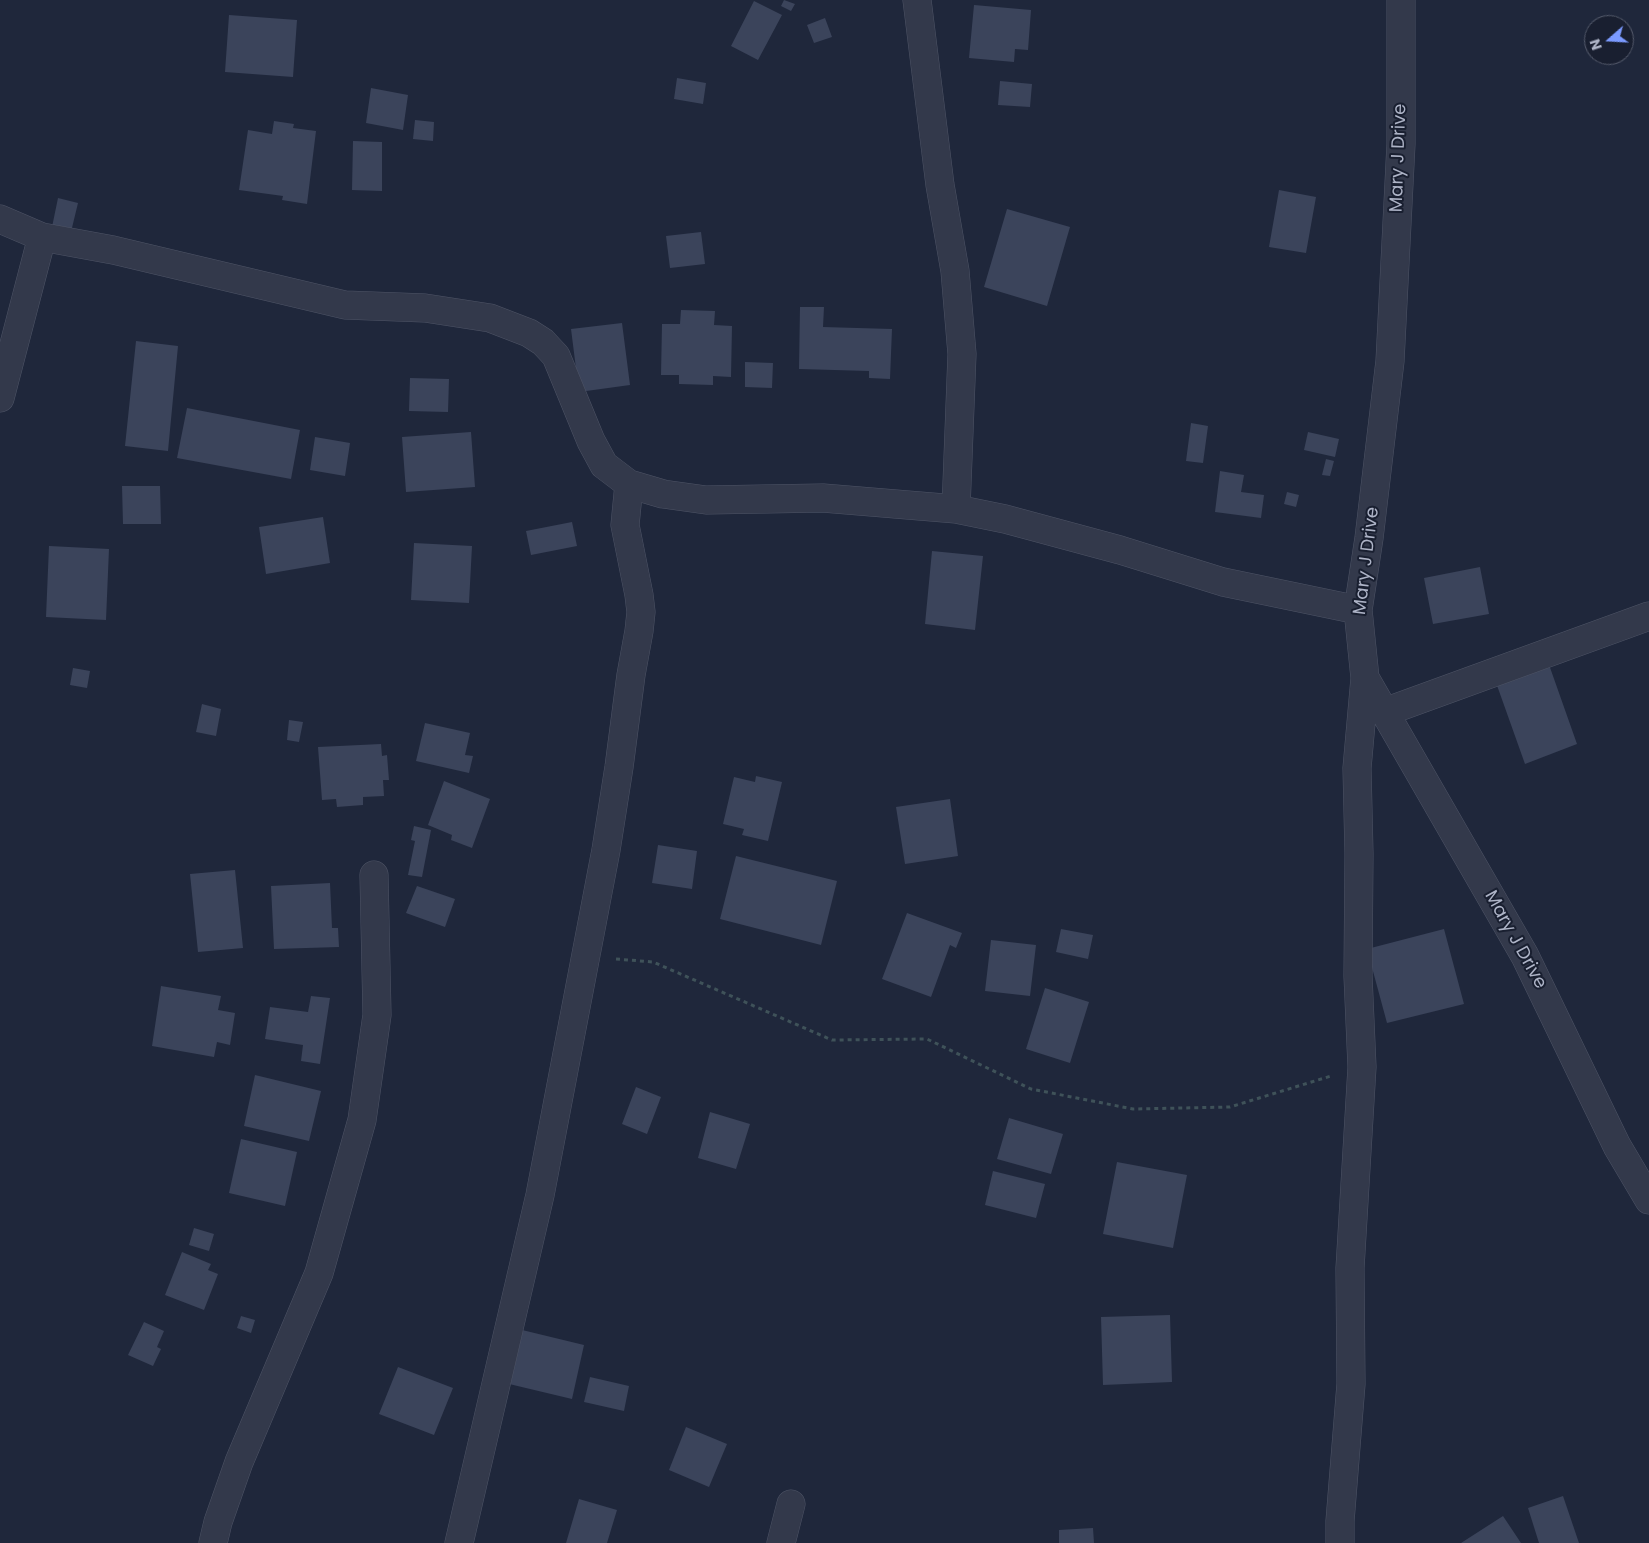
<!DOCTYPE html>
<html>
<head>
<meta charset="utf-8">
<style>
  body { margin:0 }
  #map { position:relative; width:1649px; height:1543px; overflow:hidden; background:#1f273b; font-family:Poppins,sans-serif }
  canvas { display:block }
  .north { position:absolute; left:1584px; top:15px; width:50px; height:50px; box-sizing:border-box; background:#191f30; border:1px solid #555b6c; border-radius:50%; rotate:251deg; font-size:14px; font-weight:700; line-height:20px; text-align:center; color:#aeb4c7 }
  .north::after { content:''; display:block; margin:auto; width:18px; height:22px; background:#7b9aff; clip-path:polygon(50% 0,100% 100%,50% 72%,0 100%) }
</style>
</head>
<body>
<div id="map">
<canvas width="1649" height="1543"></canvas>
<div class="north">N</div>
</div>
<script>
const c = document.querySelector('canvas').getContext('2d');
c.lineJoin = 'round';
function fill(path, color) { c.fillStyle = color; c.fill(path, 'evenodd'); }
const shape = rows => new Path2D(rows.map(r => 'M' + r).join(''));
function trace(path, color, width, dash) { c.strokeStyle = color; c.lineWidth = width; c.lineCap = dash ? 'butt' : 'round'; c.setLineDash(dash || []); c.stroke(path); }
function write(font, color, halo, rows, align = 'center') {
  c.font = font + ' Poppins,sans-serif'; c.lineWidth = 4; c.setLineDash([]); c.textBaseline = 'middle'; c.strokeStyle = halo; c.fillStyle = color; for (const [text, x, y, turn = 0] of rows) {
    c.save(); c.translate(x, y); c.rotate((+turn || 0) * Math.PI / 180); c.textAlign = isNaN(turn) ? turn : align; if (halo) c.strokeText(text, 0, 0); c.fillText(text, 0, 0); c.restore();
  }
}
fill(shape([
  [784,0,795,4,791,11,781,6],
  [754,1,782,15,758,60,731,46],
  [974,5,1031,10,1028,50,1015,49,1014,62,969,58],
  [229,15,297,20,293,77,225,72],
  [825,18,832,37,814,43,807,25],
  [677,78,706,83,703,104,674,99],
  [1000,81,1032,84,1030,107,998,105],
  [371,88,408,95,403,130,366,123],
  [415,120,434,122,433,141,413,139],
  [274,121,294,124,293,128,316,131,307,204,282,200,283,196,239,190,248,130,272,134],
  [353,141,382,142,382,191,352,190],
  [1279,190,1316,197,1306,253,1269,247],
  [58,198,78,203,71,232,52,227],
  [1007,209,1070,227,1047,306,984,287],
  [701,232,705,264,670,268,666,236],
  [800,307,824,307,823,327,892,329,890,379,869,378,869,371,799,369],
  [681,310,715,311,714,325,732,326,731,377,713,376,713,385,679,384,679,375,661,375,662,324,680,324],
  [622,323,630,385,579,392,571,329],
  [136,341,178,346,168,451,125,446],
  [745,362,773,363,772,388,745,387],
  [410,378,449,379,448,412,409,411],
  [187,408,300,430,291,479,177,458],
  [1191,423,1208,426,1203,463,1186,461],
  [471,432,475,487,406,492,402,437],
  [1308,432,1339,439,1335,457,1304,450],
  [315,437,350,443,345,476,310,470],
  [1326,459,1334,461,1330,476,1322,475],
  [1220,471,1244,475,1241,492,1264,495,1261,518,1215,512],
  [122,486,160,486,161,524,123,524],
  [1287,492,1299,495,1296,507,1284,504],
  [323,517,330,563,266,574,259,527],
  [572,522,577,546,531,555,526,531],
  [414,543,472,546,469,603,411,600],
  [49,546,109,549,106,620,46,617],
  [932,551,983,556,975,630,925,624],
  [1480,567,1489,614,1433,624,1424,578],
  [1547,659,1577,744,1525,764,1494,677],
  [73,668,90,671,87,688,70,685],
  [202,704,221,709,216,736,196,732],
  [289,720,303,722,299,742,287,740],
  [425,723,470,733,465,755,473,756,469,773,416,761],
  [381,744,382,756,387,755,389,780,383,780,384,796,363,797,363,805,337,807,336,799,322,800,318,747],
  [756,776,782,782,768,841,742,835,744,829,723,824,734,777,755,782],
  [444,781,490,799,472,848,451,840,452,835,428,825],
  [950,799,958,856,905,864,896,807],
  [414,826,431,830,422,877,408,875,415,841,411,840],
  [658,845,697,851,692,889,652,883],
  [736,856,837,881,821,945,720,919],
  [235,870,243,948,198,952,190,874],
  [330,883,332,928,338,928,339,947,274,949,271,886],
  [417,886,455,899,445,927,406,913],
  [907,913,962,933,956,948,950,945,931,997,882,979],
  [1061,929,1093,935,1088,959,1056,952],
  [1444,929,1464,1004,1387,1023,1367,949],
  [991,940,1036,945,1030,996,985,991],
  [161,986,221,996,218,1010,235,1013,230,1045,217,1042,214,1057,152,1046],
  [1045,988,1089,1002,1070,1063,1026,1049],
  [311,996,330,998,320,1064,301,1061,303,1045,265,1039,270,1007,308,1012],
  [255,1075,321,1091,309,1141,244,1126],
  [636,1087,661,1097,647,1134,622,1124],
  [710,1112,750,1124,736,1169,698,1158],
  [1009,1118,1063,1134,1051,1174,997,1159],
  [241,1139,297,1152,285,1206,229,1193],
  [1117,1162,1187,1175,1173,1248,1103,1234],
  [993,1171,1045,1184,1036,1218,985,1205],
  [194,1228,214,1234,209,1251,189,1245],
  [182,1252,211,1264,208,1270,218,1274,204,1310,165,1295],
  [1170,1315,1172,1382,1103,1385,1101,1317],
  [241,1316,255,1320,251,1333,237,1328],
  [144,1322,164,1331,157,1347,161,1349,153,1366,128,1355],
  [518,1329,584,1345,572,1399,505,1383],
  [398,1367,453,1388,434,1435,379,1414],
  [590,1377,629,1386,624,1411,584,1402],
  [686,1427,727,1444,709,1487,669,1470],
  [1563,1496,1579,1543,1539,1543,1528,1508],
  [579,1499,617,1510,607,1543,566,1543],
  [1503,1516,1521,1543,1461,1543],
  [1093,1528,1094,1543,1059,1543,1059,1530]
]), '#3b445b');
const street = shape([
  [917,0,940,185,955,271,962,354,956,509],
  [1401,0,1401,144,1390,361,1369,538,1358,610,1365,678,1525,956,1617,1146,1649,1200],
  [0,219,42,237,113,250,345,305,425,308,490,318,529,333,543,342,556,356,591,441,604,465,629,484,663,494,706,500,823,498,956,509,1005,519,1120,550,1223,582,1358,610],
  [0,398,42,237],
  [1385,712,1649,616],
  [213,1543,218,1522,239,1462,319,1273,362,1120,377,1015,374,875],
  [459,1543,540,1195,606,850,619,767,631,675,639,631,641,612,639,595,625,525,629,484],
  [781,1543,791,1504],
  [1340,1543,1340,1521,1351,1384,1350,1268,1362,1067,1358,976,1359,854,1357,768,1365,678]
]);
trace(street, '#4e5466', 29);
trace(shape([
  [616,959,653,962,832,1040,927,1039,1031,1089,1133,1109,1230,1107,1331,1076]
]), '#3f5259', 3, [4, 4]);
trace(street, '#33394b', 28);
write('18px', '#aeb4c7', '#191f30', [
  ["Mary J Drive",1399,158,-88],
  ["Mary J Drive",1367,561,-83],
  ["Mary J Drive",1515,940,61]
]);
</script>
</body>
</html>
